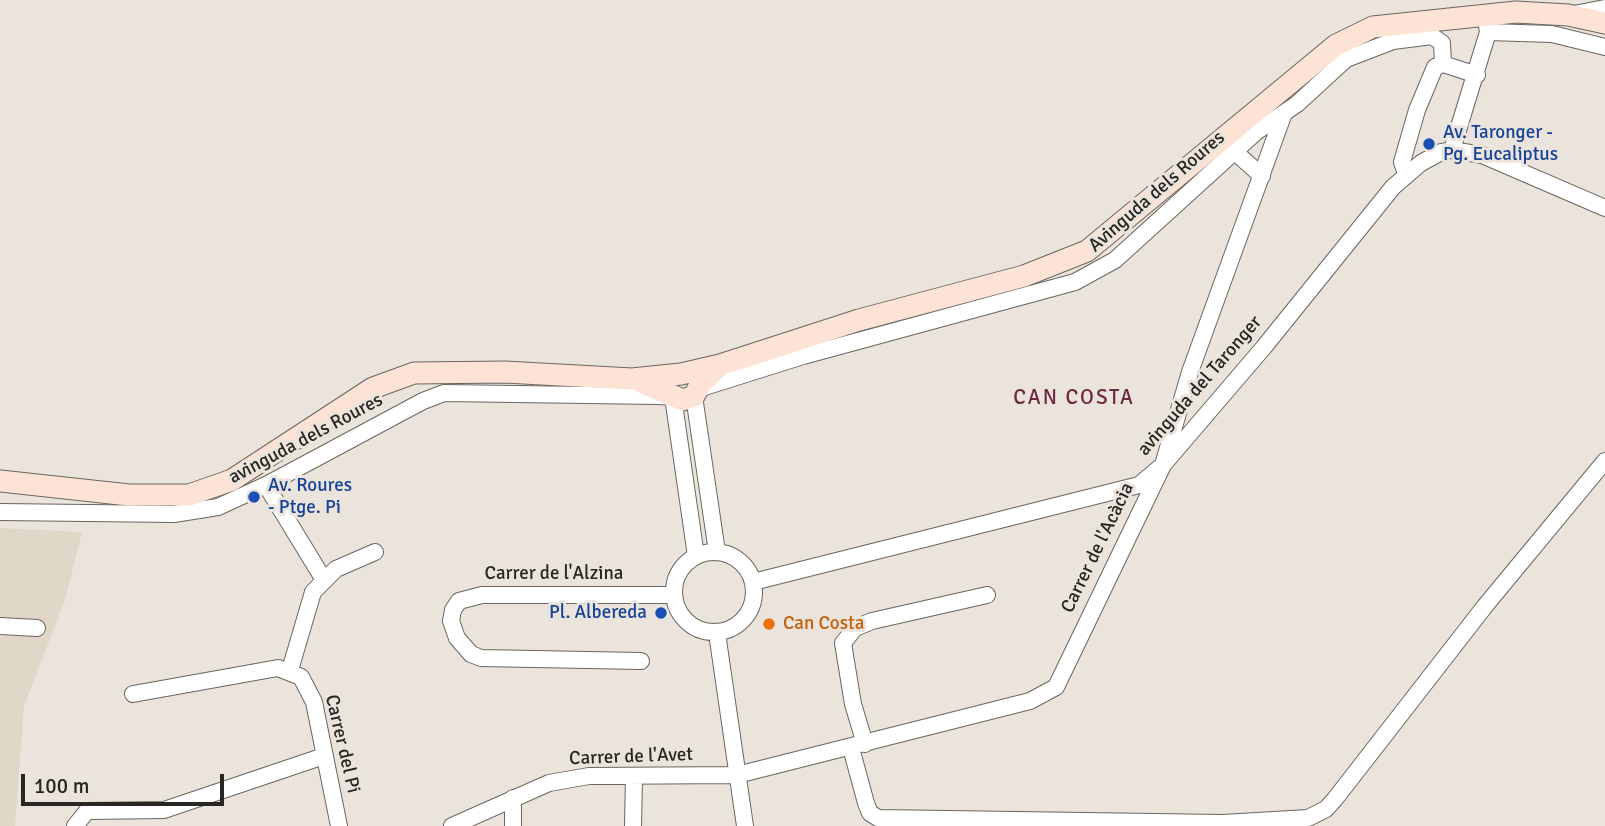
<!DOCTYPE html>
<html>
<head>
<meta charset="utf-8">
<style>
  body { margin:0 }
  #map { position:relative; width:1605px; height:826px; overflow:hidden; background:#eae4dc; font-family:Signika,sans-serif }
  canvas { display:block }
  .scale { position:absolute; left:21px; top:774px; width:203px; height:32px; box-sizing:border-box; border:4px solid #282623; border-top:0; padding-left:9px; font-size:21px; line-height:24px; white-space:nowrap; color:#282623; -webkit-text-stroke:5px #eae4dc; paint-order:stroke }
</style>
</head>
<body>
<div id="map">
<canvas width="1605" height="826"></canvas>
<div class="scale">100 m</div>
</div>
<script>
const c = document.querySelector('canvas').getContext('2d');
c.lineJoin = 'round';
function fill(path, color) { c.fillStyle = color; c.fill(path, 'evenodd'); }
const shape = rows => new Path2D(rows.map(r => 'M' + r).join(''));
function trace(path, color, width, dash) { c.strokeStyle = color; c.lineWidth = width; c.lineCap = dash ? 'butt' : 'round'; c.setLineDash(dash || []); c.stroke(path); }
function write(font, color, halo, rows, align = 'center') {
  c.font = font + ' Signika,sans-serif'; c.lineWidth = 6; c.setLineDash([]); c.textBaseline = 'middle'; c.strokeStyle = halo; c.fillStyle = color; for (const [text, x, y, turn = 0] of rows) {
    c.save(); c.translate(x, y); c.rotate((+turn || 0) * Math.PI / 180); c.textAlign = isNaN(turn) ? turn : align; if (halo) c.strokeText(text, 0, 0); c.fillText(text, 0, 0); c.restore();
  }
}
fill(shape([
  [0,528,82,532,65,600,24,706,15,826,0,826]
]), '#e1d7c8');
const street = shape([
  [1574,14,1605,8],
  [1488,32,1552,34,1605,47],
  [1443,64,1477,75],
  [1452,150,1488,32,1485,13],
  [1236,153,1262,176],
  [1406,174,1402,162,1417,110,1435,67,1443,64],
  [698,389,803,356,1075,282,1115,260,1256,132,1297,104,1346,59,1393,41,1432,36,1442,43,1443,64],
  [694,396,717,552],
  [266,485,324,580],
  [0,512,174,514,218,507,266,485,423,401,444,393,658,396,673,397,696,556],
  '674 592a40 40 0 1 1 80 0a40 40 0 1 1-80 0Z',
  [753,582,1139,485,1163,465,1264,347,1393,187,1421,163,1441,152,1452,150,1482,155,1605,208],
  [0,626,37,628],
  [717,633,745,826],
  [641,661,481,658,471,654,457,638,451,621,453,610,459,601,482,595,673,595],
  [290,670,313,592,336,569,375,552],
  [133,694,278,668,301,677,314,702,339,826],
  [865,744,853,704,843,643,855,628,872,621,987,595],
  [851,748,866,803,870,813,878,818,1223,823,1308,818,1326,809,1335,799,1485,606,1605,461],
  [75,826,87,811,164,810,324,756],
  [452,826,549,783,589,776,737,775,1030,701,1056,687,1163,465,1190,372,1284,113],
  [513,826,513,798],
  [633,826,634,776]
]);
const secondary = shape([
  [641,382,683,400,694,396,701,383,718,367],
  [0,481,129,495,189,495,232,480,373,388,414,373,505,372,632,379,681,374,720,365,859,320,1024,276,1087,251,1336,45,1373,27,1516,12,1568,15,1605,23]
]);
trace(street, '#6a655e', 18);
trace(secondary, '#6a655e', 23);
trace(street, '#fff', 16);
trace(secondary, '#fde3d6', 21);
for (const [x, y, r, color] of [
  [1429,144,7,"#1a4fb4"],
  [254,497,7,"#1a4fb4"],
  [661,613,7,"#1a4fb4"],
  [769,624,7,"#e8710a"]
]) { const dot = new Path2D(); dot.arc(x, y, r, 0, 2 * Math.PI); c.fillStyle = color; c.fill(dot); trace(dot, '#eae4dc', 2.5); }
write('19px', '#164399', '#eae4dc', [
  ["Av. Taronger -",1443,133],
  ["Pg. Eucaliptus",1443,155],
  ["Av. Roures",268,486],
  ["- Ptge. Pi",268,508],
  ["Pl. Albereda",647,613,"right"]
], 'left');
write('19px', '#282623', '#eae4dc', [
  ["Avinguda dels Roures",1157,192,-41],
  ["avinguda del Taronger",1200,386,-49],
  ["avinguda dels Roures",306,439,-28],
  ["Carrer de l'Acàcia",1098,548,-64],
  ["Carrer de l'Alzina",554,574],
  ["Carrer del Pi",342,744,77],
  ["Carrer de l'Avet",631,757,-2]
]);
write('19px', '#c56008', '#eae4dc', [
  ["Can Costa",783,624]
], 'left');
c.letterSpacing = '2px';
write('21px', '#6d2942', '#eae4dc', [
  ["CAN COSTA",1074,398]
]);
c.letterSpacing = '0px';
</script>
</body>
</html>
